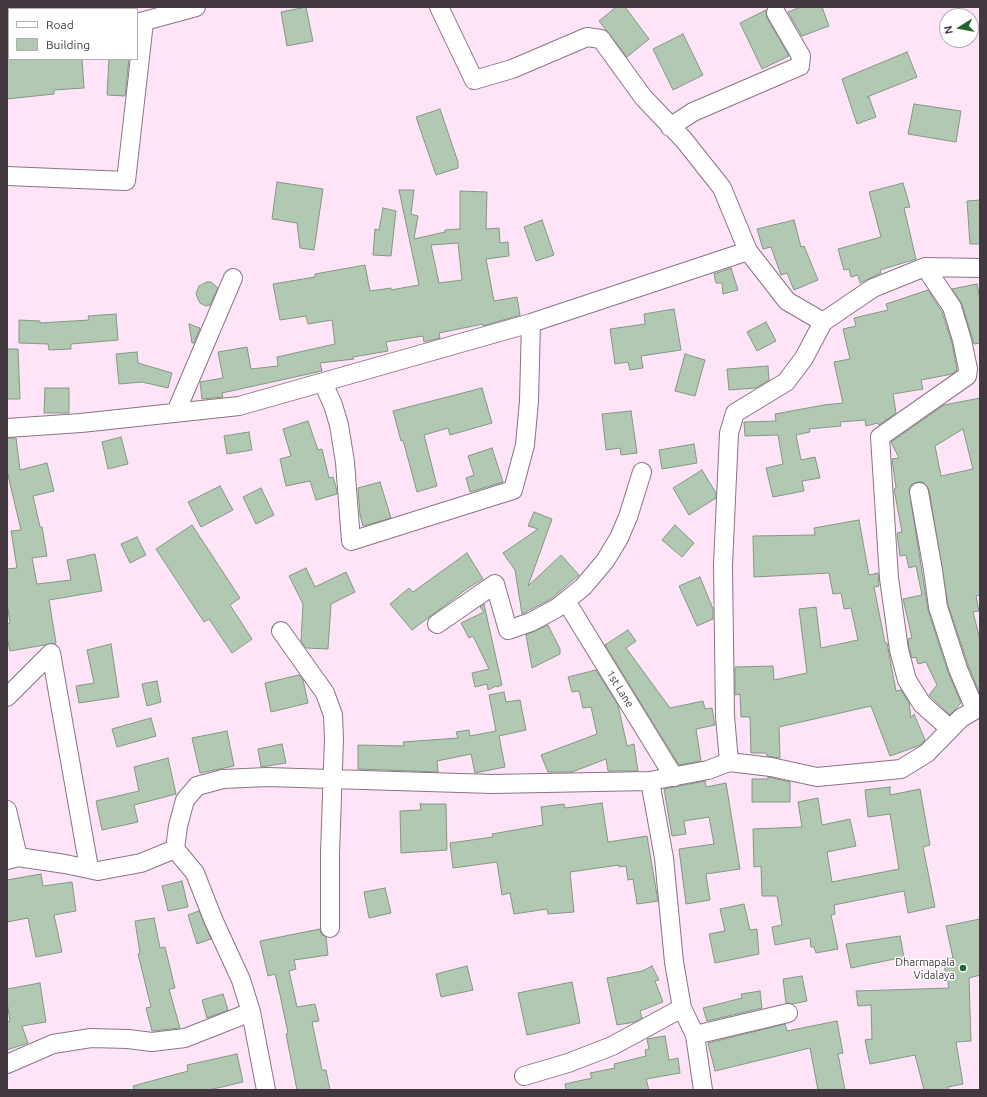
<!DOCTYPE html>
<html>
<head>
<meta charset="utf-8">
<style>
  body { margin:0 }
  #map { position:relative; width:987px; height:1097px; overflow:hidden; background:#ffe4f8; font-family:Ubuntu,sans-serif }
  canvas { display:block }
  .frame { position:absolute; inset:0; border:8px solid #423840; pointer-events:none }
  .legend { position:absolute; left:8px; top:8px; width:130px; height:52px; box-sizing:border-box; background:#fff; border:1px solid #b3afb3; margin:0; padding:5px 7px; list-style:none; font-size:12px; color:#423840 }
  .legend li { display:flex; align-items:center; gap:8px; height:20px }
  .legend b { width:20px; border:1px solid #b3afb3 }
  .north { position:absolute; left:939px; top:8px; width:40px; height:40px; box-sizing:border-box; background:#fff; border:1px solid #b3afb3; border-radius:50%; rotate:259deg; font-size:11px; font-weight:700; line-height:16px; text-align:center; color:#423840 }
  .north::after { content:''; display:block; margin:auto; width:14px; height:18px; background:#24652f; clip-path:polygon(50% 0,100% 100%,50% 72%,0 100%) }
</style>
</head>
<body>
<div id="map">
<canvas width="987" height="1097"></canvas>
<div class="frame"></div>
<ul class="legend">
<li><b style="height:5px;background:#fff"></b>Road</li>
<li><b style="height:11px;background:#b1c8b2"></b>Building</li>
</ul>
<div class="north">N</div>
</div>
<script>
const c = document.querySelector('canvas').getContext('2d');
c.lineJoin = 'round';
function fill(path, color) { c.fillStyle = color; c.fill(path, 'evenodd'); }
const shape = rows => new Path2D(rows.map(r => 'M' + r).join(''));
function trace(path, color, width, dash) { c.strokeStyle = color; c.lineWidth = width; c.lineCap = dash ? 'butt' : 'round'; c.setLineDash(dash || []); c.stroke(path); }
function write(font, color, halo, rows, align = 'center') {
  c.font = font + ' Ubuntu,sans-serif'; c.lineWidth = 3; c.setLineDash([]); c.textBaseline = 'middle'; c.strokeStyle = halo; c.fillStyle = color; for (const [text, x, y, turn = 0] of rows) {
    c.save(); c.translate(x, y); c.rotate((+turn || 0) * Math.PI / 180); c.textAlign = isNaN(turn) ? turn : align; if (halo) c.strokeText(text, 0, 0); c.fillText(text, 0, 0); c.restore();
  }
}
const building = shape([
  [306,7,313,41,287,46,281,12,306,7],
  [616,7,625,7,649,39,627,57,599,21,616,7],
  [801,7,822,7,829,26,802,36,788,12,801,7],
  [766,10,767,18,789,56,762,69,740,23,766,10],
  [683,34,703,75,673,90,653,49,683,34],
  [907,52,917,77,867,97,869,97,876,117,857,124,842,79,907,52],
  [7,59,82,59,84,88,54,90,54,94,7,99,7,59],
  [109,59,129,59,125,96,107,95,109,59],
  [914,104,961,111,956,142,908,134,914,104],
  [440,109,458,162,458,168,436,175,416,117,440,109],
  [277,182,323,189,314,250,300,248,297,223,272,219,277,182],
  [903,183,910,207,904,208,916,259,880,270,881,273,860,283,858,275,851,277,849,269,844,270,838,249,881,237,869,192,903,183],
  [399,190,414,190,411,214,418,216,414,239,445,232,445,230,460,229,460,191,487,192,486,229,499,228,500,243,508,242,509,256,486,259,494,301,517,297,520,315,483,326,483,324,439,333,440,338,424,342,423,336,386,342,388,351,353,357,354,359,320,363,322,371,222,393,223,397,202,399,200,382,223,378,218,352,247,347,251,369,278,366,277,357,335,344,332,320,308,324,306,316,280,320,273,284,315,277,315,274,365,265,370,291,391,288,391,290,419,285,399,190],
  [458,243,462,280,439,283,431,245,458,243],
  [980,200,980,244,970,244,967,201,980,200],
  [383,208,396,211,391,256,373,255,375,229,379,230,383,208],
  [542,220,554,255,536,261,524,227,542,220],
  [794,220,801,247,804,246,818,280,794,290,787,273,781,275,771,247,763,249,757,229,794,220],
  [731,268,738,290,723,294,722,283,716,283,714,274,731,268],
  [207,282,211,282,218,288,210,305,206,306,200,303,196,294,199,286,207,282],
  [977,284,980,299,980,343,974,344,962,304,952,289,977,284],
  [928,290,942,312,952,343,957,370,952,374,921,380,923,389,893,394,896,413,879,425,878,423,866,426,865,420,840,422,841,426,809,429,810,432,796,435,801,460,815,457,820,478,802,481,804,491,773,497,766,468,783,464,778,435,745,436,744,422,776,421,775,414,824,405,843,403,834,362,850,359,843,329,856,326,854,318,888,310,886,304,928,290],
  [674,309,681,350,641,356,643,368,630,370,628,362,615,364,610,329,645,324,644,314,674,309],
  [116,314,118,340,71,344,71,349,49,350,48,344,19,343,19,320,40,321,40,323,89,320,88,316,116,314],
  [766,322,776,341,757,351,747,332,766,322],
  [189,324,200,328,194,343,192,343,189,324],
  [7,349,18,349,20,399,7,399,7,349],
  [137,352,138,363,172,373,168,388,142,382,119,384,116,354,137,352],
  [685,354,705,360,695,396,675,391,685,354],
  [768,366,769,380,756,388,729,390,727,369,768,366],
  [45,388,69,388,69,413,44,413,45,388],
  [482,388,492,423,450,435,448,428,424,435,437,486,417,492,403,440,401,441,393,411,482,388],
  [980,398,980,595,976,596,979,611,973,612,980,640,980,694,968,665,948,605,929,490,923,482,918,482,912,484,909,489,928,610,948,672,961,703,950,715,929,695,937,685,926,662,918,664,916,657,912,658,909,648,908,639,912,638,903,599,922,595,916,566,909,568,906,555,900,556,897,533,902,532,894,489,896,488,892,459,899,458,891,442,944,405,980,398],
  [963,429,973,469,941,476,935,446,963,429],
  [631,411,637,453,621,455,620,448,606,450,602,414,631,411],
  [308,421,318,450,322,449,329,478,333,477,336,487,337,494,316,500,310,481,286,486,280,459,291,456,283,429,308,421],
  [249,432,252,450,227,454,224,436,249,432],
  [121,437,128,464,108,469,102,442,121,437],
  [7,438,16,438,20,470,47,463,54,491,33,496,40,527,42,527,47,556,32,558,37,584,71,580,67,560,95,554,102,591,49,600,56,643,10,651,7,638,7,624,10,623,7,603,7,569,17,568,11,531,21,530,7,471,7,438],
  [694,444,697,463,662,469,659,450,694,444],
  [492,448,503,482,470,492,466,478,474,475,468,456,492,448],
  [702,470,716,493,716,498,689,515,673,488,702,470],
  [380,482,391,518,363,526,360,515,358,488,380,482],
  [220,486,233,510,201,527,188,502,220,486],
  [261,488,274,515,256,524,243,497,261,488],
  [534,512,552,519,528,586,561,555,579,575,551,599,522,614,515,570,503,553,538,529,528,526,534,512],
  [859,520,869,575,878,573,879,586,874,587,885,643,887,643,896,691,901,690,909,703,911,718,914,714,925,740,921,745,890,756,871,706,779,727,780,758,767,756,766,753,751,753,750,717,741,717,740,694,735,695,735,667,773,666,774,680,807,673,799,609,816,607,821,648,858,640,851,608,844,609,841,593,833,594,829,573,754,577,753,536,815,535,814,528,859,520],
  [192,525,240,598,230,605,252,639,232,653,209,619,204,622,156,549,192,525],
  [675,525,694,543,682,557,662,540,675,525],
  [137,537,146,555,130,563,121,544,137,537],
  [467,553,483,579,468,588,412,630,390,604,409,588,413,592,467,553],
  [306,568,315,587,346,572,355,592,331,604,328,649,306,648,301,641,303,604,289,576,306,568],
  [700,577,713,609,713,619,697,626,679,586,700,577],
  [484,604,502,685,497,687,496,686,488,690,487,684,475,687,472,673,489,669,473,636,469,638,461,623,484,612,480,607,484,604],
  [548,625,560,649,560,654,532,668,526,635,548,625],
  [628,630,636,641,626,648,670,708,703,701,705,709,712,708,715,725,696,729,701,761,679,765,605,645,628,630],
  [111,644,119,697,79,703,76,686,94,683,87,650,111,644],
  [596,670,618,705,627,746,634,744,638,771,608,771,606,759,572,772,548,772,541,755,597,734,591,707,583,708,579,691,572,692,568,677,596,670],
  [299,675,303,680,308,703,271,712,265,683,299,675],
  [157,681,161,702,147,706,142,684,157,681],
  [504,692,506,702,520,700,526,730,499,736,505,767,475,773,471,754,437,761,438,772,358,769,358,745,404,746,403,742,458,738,456,732,469,730,470,736,496,731,489,695,504,692],
  [151,718,156,736,117,747,112,729,151,718],
  [227,731,234,766,200,773,192,738,227,731],
  [282,744,286,763,261,767,258,749,282,744],
  [168,758,176,794,134,805,138,822,102,830,96,801,139,791,134,767,168,758],
  [768,777,790,782,790,802,752,802,752,779,768,779,768,777],
  [705,781,706,787,726,783,740,869,706,874,710,900,686,904,679,849,714,844,709,817,684,821,686,834,672,836,664,789,705,781],
  [890,787,890,795,920,789,930,845,923,847,935,907,908,913,904,891,834,905,835,914,831,915,838,949,816,953,814,947,811,947,810,938,775,945,772,927,782,925,777,896,762,896,761,866,754,867,753,829,802,827,798,802,818,798,822,825,850,819,856,846,827,852,832,882,899,869,890,814,868,817,865,790,890,787],
  [602,803,608,842,647,836,658,901,637,904,633,879,628,880,626,866,619,867,619,865,570,872,574,912,548,914,547,909,514,914,510,893,502,895,497,862,453,868,450,843,493,837,492,834,543,825,541,807,564,804,565,808,602,803],
  [420,804,446,804,447,850,401,853,400,811,421,810,420,804],
  [41,874,43,886,72,882,76,911,54,915,62,952,36,957,28,918,7,922,7,880,41,874],
  [182,881,188,907,168,911,162,886,182,881],
  [385,888,391,913,369,918,364,892,385,888],
  [744,904,750,930,757,929,759,954,715,963,709,934,725,931,720,909,744,904],
  [199,911,211,939,197,944,188,915,199,911],
  [154,918,160,948,165,947,175,988,169,989,180,1028,152,1031,146,1008,151,1007,138,954,140,953,135,921,154,918],
  [980,919,980,975,969,978,971,1041,956,1042,963,1084,948,1087,948,1090,924,1090,915,1055,870,1064,865,1040,872,1039,871,1005,858,1006,856,991,949,988,943,960,953,958,946,926,980,919],
  [320,929,321,934,326,937,328,955,294,960,296,969,289,971,297,1007,315,1004,319,1021,312,1022,322,1070,326,1070,330,1090,297,1090,286,1034,288,1033,280,995,275,974,268,976,260,941,320,929],
  [900,936,904,957,851,968,846,944,900,936],
  [467,966,473,990,441,997,436,974,467,966],
  [652,966,659,980,655,981,663,1002,640,1011,642,1018,635,1022,617,1025,607,978,642,971,652,966],
  [802,976,807,1001,792,1004,786,1003,783,979,802,976],
  [572,982,580,1023,527,1035,518,993,572,982],
  [40,983,46,1022,22,1026,28,1043,7,1050,7,1022,10,1021,7,1002,7,989,40,983],
  [760,991,762,1008,707,1021,703,1008,742,998,741,994,760,991],
  [223,994,228,1010,207,1018,202,1000,223,994],
  [837,1021,843,1053,838,1054,845,1090,818,1090,810,1048,715,1071,708,1043,785,1024,787,1031,837,1021],
  [665,1036,669,1060,678,1058,680,1073,646,1079,649,1090,566,1090,565,1084,592,1078,590,1073,615,1068,614,1064,646,1056,645,1050,649,1049,647,1039,665,1036],
  [237,1054,243,1082,209,1090,134,1090,133,1086,188,1071,187,1065,237,1054]
]);
fill(building, '#b1c8b2');
trace(building, '#829883', 1);
const minor = shape([
  [12,7,12,9],
  [439,7,474,80,512,69,587,37,601,39,643,97,684,140,722,188,748,251],
  [137,23,196,7],
  [7,34,9,34],
  [670,127,693,112,800,66,801,56,776,13],
  [7,176,126,181,144,22],
  [925,267,952,307,962,340,968,369,967,376,880,437,889,578,899,650,907,680,922,704,949,728],
  [324,385,333,405,339,425,345,462,351,541,513,490,525,445,529,401,531,323],
  [176,412,233,278],
  [7,428,81,423,239,406,531,323,748,251,787,301,823,322],
  [919,492,933,570,938,607,958,669,975,709],
  [566,601,674,777],
  [437,624,495,584,508,630,531,622,557,608,583,587,605,561,619,538,628,517,642,472],
  [281,631,325,693,333,715,334,739,330,853,330,928],
  [7,697,51,653,89,868],
  [729,762,725,716,723,565,729,433,735,413,786,382,804,358,823,322,873,288,925,267,980,268],
  [7,810,18,857],
  [7,860,18,857,65,864,98,871,141,863,175,849],
  [695,1035,788,1013],
  [7,1064,53,1044,91,1038,128,1039,152,1042,185,1038,251,1012],
  [524,1076,568,1063,612,1046,682,1008],
  [266,1090,251,1012,241,980,213,919,195,873,175,849,178,826,185,800,197,786,223,779,267,777,492,784,650,781],
  [703,1090,695,1035,682,1008,674,962,664,858,650,781,708,770,729,762,771,767,817,777,901,769,927,753,961,718,980,707]
]);
trace(minor, '#8b7386', 20);
trace(minor, '#fff', 18);
for (const [x, y, r, color] of [
  [963,968,4,"#24652f"]
]) { const dot = new Path2D(); dot.arc(x, y, r, 0, 2 * Math.PI); c.fillStyle = color; c.fill(dot); trace(dot, '#fff', 1.5); }
write('11px', '#423840', '#fff', [
  ["1st Lane",620,689,58]
]);
write('11px', '#423840', '#fff', [
  ["Dharmapala",955,962],
  ["Vidalaya",955,975]
], 'right');
</script>
</body>
</html>
